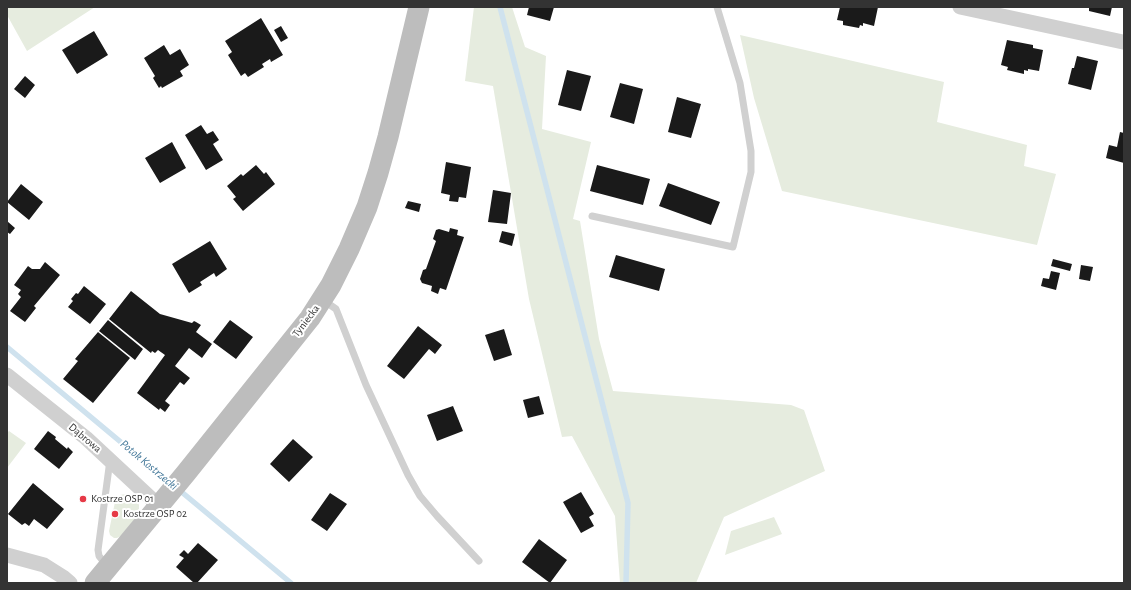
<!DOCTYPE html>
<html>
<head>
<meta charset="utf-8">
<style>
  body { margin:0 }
  #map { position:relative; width:1131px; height:590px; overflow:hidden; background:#fff; font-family:"Alegreya Sans",sans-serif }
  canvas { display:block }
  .frame { position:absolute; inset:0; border:8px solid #333; pointer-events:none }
</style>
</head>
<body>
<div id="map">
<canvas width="1131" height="590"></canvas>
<div class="frame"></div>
</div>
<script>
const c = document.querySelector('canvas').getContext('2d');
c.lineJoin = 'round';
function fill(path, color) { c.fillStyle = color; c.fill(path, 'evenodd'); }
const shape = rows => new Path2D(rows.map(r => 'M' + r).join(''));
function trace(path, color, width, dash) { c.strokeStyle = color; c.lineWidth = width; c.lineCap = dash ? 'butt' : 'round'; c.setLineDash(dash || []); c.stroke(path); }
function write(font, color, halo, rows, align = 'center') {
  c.font = font + ' "Alegreya Sans",sans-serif'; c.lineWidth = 4; c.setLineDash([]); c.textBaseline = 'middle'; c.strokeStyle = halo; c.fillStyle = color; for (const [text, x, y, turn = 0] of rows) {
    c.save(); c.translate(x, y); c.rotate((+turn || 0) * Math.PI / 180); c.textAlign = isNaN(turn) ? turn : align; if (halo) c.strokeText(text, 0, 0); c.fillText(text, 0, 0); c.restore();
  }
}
fill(shape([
  [7,7,95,7,27,51,7,15],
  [474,7,512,7,525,47,546,56,542,129,591,142,573,219,580,221,599,339,613,391,791,405,804,410,825,471,724,517,696,583,620,583,615,516,572,436,562,437,529,299,493,86,465,81],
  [740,35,944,82,937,122,1027,145,1024,166,1056,174,1037,245,782,191,754,98],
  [9,431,26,443,7,468,7,433],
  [126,494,132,496,137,501,139,505,139,510,137,516,121,536,117,538,114,538,110,535,109,531,115,502,120,495],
  [774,517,782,534,725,555,731,531]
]), '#e6ecdf');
trace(shape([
  [500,7,628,503,626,583],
  [7,347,171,484],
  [178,489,291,583]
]), '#cfe2ee', 5.5);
fill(shape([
  [529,7,554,7,550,21,527,15],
  [840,7,878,7,874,26,863,23,863,26,860,25,859,28,843,25,843,21,837,20],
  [1089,7,1112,7,1110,16,1089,11],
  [261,18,283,55,271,62,270,59,262,64,264,67,248,77,245,73,241,76,228,55,232,52,225,41],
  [281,26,288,38,281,42,274,30],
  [94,31,108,55,77,74,62,50],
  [1007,40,1033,45,1033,48,1043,50,1039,71,1028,69,1028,71,1024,70,1024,74,1007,70,1008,67,1001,65],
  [164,45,170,55,180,49,189,65,180,71,183,76,162,88,161,86,159,88,153,78,155,76,144,58],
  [1077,56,1098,61,1091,90,1068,84,1072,68,1074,68],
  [567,70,591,76,581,111,558,105],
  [25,76,35,85,25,98,14,89],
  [620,83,643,89,634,124,610,117],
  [677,97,701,104,691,138,668,132],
  [201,125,207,134,213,131,219,140,213,144,223,160,206,170,185,135],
  [1120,132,1124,133,1124,163,1106,158,1109,145,1117,147],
  [172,142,186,168,160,183,145,158],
  [446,162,471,167,466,198,459,197,458,202,449,201,450,195,441,193],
  [256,165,264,174,266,172,275,184,243,211,233,199,236,197,227,186,241,174,243,176],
  [597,165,650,179,643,205,590,191],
  [668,183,720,202,711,225,659,206],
  [21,184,43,202,29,220,7,202],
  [493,190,511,193,507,224,488,222],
  [408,201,421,204,419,212,405,208],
  [7,221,15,228,10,234,7,232],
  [450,228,458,230,457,235,464,237,446,290,440,288,438,294,431,291,432,286,422,283,420,279,423,270,426,269,436,241,433,239,436,230,439,229,449,232],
  [502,231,515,234,512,246,499,242],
  [210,241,227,269,216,277,214,273,200,282,202,285,189,293,172,264],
  [616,255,665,269,659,291,609,277],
  [1053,259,1072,264,1070,271,1051,266],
  [45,262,60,275,34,306,36,308,25,322,10,311,21,297,18,294,21,290,14,285,28,266,32,269,40,269],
  [1081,265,1093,267,1090,281,1079,279],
  [1051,271,1060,273,1056,290,1041,286,1043,278,1049,279],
  [84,286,106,304,90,324,68,307,73,301,71,299,76,293,78,294],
  [131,291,160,314,192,323,194,321,196,322,201,325,196,332,212,344,202,358,189,348,175,366,190,378,184,385,180,382,165,401,170,405,165,412,160,408,159,410,137,393,165,355,158,350,155,353,152,351,151,353,109,319],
  [108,320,143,349,135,360,99,331],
  [230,320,253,337,236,359,213,342],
  [418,326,442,345,435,354,429,349,404,379,387,366],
  [504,329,512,355,494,361,485,335],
  [98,332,130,358,93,403,63,379,78,361,75,359],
  [539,396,544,414,528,418,523,400],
  [453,406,463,431,437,441,427,415],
  [48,431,56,437,55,439,67,449,68,447,73,452,59,469,34,449],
  [293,439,313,457,289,482,270,464],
  [33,483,64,509,47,529,34,519,29,526,25,523,22,525,8,514],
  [581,492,594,514,589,517,594,526,581,533,563,502],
  [330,493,347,504,327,531,311,520],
  [539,539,567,560,550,583,522,562],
  [198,543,218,560,197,583,194,583,176,567,184,558,179,555,184,550,188,554]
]), '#1a1a1a');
trace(shape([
  [592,216,733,247,751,172,751,151,740,83,717,7],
  [323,300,336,309,366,385,408,475,420,496,437,516,479,561],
  [107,566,99,556,98,550,110,460]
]), '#d0d0d0', 7);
trace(shape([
  [960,7,1123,42],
  [7,375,86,438,158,505],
  [7,555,44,565,63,577,70,583]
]), '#d0d0d0', 15);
trace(shape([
  [95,583,186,473,310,318,331,285,349,249,367,207,378,173,388,137,419,7]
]), '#bdbdbd', 21);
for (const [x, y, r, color] of [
  [83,499,4,"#e63946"],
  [115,514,4,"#e63946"]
]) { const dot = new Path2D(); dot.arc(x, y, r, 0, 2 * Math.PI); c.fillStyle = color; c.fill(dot); trace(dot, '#fff', 1.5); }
write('11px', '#333', '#fff', [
  ["Tyniecka",306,321,-53],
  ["Dąbrowa",85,438,40]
]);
write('11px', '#333', '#fff', [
  ["Kostrze OSP 01",91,499],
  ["Kostrze OSP 02",123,514]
], 'left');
write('italic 12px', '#3f7597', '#fff', [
  ["Potok Kostrzecki",149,465,40]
]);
</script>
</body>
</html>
